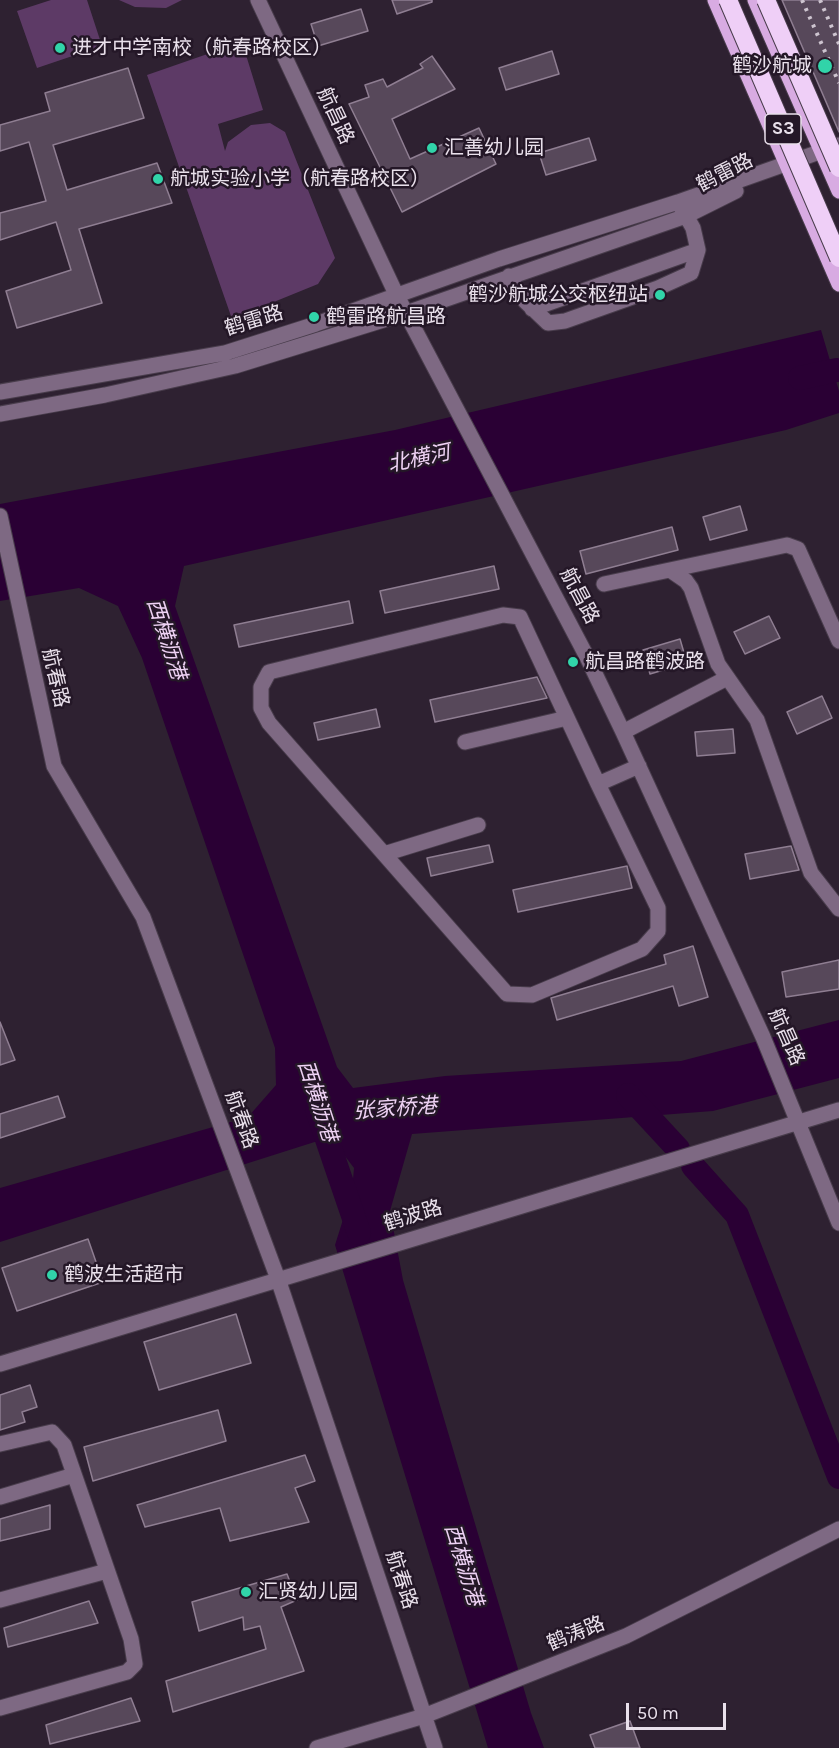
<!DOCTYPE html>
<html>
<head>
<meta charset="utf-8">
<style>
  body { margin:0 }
  #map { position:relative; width:839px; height:1748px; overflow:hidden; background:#2e2131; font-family:Karla,sans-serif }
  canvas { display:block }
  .scale { position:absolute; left:626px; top:1703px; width:100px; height:27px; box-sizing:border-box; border:3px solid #e9e0eb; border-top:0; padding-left:8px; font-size:18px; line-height:21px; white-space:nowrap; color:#e9e0eb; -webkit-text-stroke:4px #241727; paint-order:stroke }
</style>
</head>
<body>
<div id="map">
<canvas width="839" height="1748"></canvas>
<div class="scale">50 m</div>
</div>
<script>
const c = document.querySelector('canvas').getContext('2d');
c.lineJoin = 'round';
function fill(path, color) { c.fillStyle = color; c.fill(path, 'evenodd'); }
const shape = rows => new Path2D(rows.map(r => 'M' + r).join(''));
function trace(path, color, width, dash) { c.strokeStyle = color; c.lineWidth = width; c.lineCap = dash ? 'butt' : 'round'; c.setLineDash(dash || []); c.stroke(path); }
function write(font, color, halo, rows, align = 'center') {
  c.font = font + ' Karla,"Noto Sans SC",sans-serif'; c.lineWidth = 5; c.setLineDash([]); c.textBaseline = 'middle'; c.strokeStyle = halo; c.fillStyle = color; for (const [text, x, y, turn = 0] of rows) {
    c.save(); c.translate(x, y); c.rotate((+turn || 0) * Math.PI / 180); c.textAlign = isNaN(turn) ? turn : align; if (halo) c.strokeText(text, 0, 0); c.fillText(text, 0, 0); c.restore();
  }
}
fill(shape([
  [51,0,87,0,102,46,37,68,17,11],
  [119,0,182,0,166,8,135,7],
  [242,42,263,110,218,124,225,151,228,142,251,125,270,123,285,132,335,258,318,284,232,319,147,75]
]), '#5d3a66');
fill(shape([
  [821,330,839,391,839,413,786,430,184,566,175,606,337,1067,353,1088,445,1076,681,1061,839,1020,839,1078,713,1111,412,1134,390,1211,403,1280,531,1713,544,1748,488,1748,335,1245,352,1191,354,1168,338,1147,324,1139,0,1242,0,1188,248,1117,276,1085,275,1048,142,658,118,606,79,588,0,601,0,504,395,430]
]), '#2a0034');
trace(shape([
  [800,378,837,370],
  [628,1095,678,1149],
  [317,1110,359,1233],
  [693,1166,737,1215,839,1477]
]), '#2a0034', 24);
const building = shape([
  [392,0,432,0,432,2,397,14,392,0],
  [782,0,839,0,839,132,782,0],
  [361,9,368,31,318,46,311,24,361,9],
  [552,51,559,74,506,90,499,68,552,51],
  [432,56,455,89,392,119,410,159,479,128,496,164,402,212,349,104,369,97,365,85,383,79,387,87,423,68,420,64,432,56],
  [128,68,144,118,53,145,67,190,157,163,172,203,79,229,102,303,17,328,6,291,71,270,56,222,0,240,0,213,46,201,29,142,0,151,0,125,50,111,45,93,128,68],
  [589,138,596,160,546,175,539,153,589,138],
  [740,506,747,530,710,540,703,517,740,506],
  [672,527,678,550,586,574,580,551,672,527],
  [494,566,499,589,385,613,380,591,494,566],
  [349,601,353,623,239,647,234,625,349,601],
  [769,616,780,638,745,654,734,632,769,616],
  [680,639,687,663,650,674,643,650,680,639],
  [537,677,547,698,435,722,430,700,537,677],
  [822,696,832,718,797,734,787,712,822,696],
  [376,709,380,727,318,740,314,723,376,709],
  [733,729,735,753,697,756,695,732,733,729],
  [489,845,493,862,431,876,427,858,489,845],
  [791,846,799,870,750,879,745,854,791,846],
  [627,866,632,888,518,912,513,890,627,866],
  [693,946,708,997,679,1006,673,986,557,1020,551,998,666,964,664,955,693,946],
  [839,960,839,989,786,997,782,972,839,960],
  [0,1022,15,1060,0,1065,0,1022],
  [58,1096,65,1117,0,1138,0,1114,58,1096],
  [88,1239,103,1282,17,1311,2,1268,88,1239],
  [236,1314,251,1363,159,1390,144,1342,236,1314],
  [30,1385,37,1407,22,1412,25,1422,0,1430,0,1395,30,1385],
  [218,1410,226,1441,93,1481,84,1447,218,1410],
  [305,1455,315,1481,295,1488,309,1522,230,1541,220,1508,145,1527,137,1505,305,1455],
  [50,1505,50,1529,0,1541,0,1519,50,1505],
  [287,1574,297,1600,281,1607,304,1671,173,1712,166,1681,266,1649,260,1626,244,1630,243,1617,199,1631,192,1602,287,1574],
  [89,1601,98,1623,8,1647,4,1628,89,1601],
  [131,1698,140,1721,50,1744,46,1725,131,1698],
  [630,1721,640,1748,595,1748,590,1735,630,1721]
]);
fill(building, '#57485a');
trace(building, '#8f7e92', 1.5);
const minor = shape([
  [258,0,396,294,587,657,623,732,763,1037,839,1223],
  [509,276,525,301,548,323,565,321,658,288,691,273,698,250,693,228,681,207],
  [532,309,698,250],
  [0,392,225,353,316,324,499,259,678,202,839,145],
  [0,414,105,395,235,366,406,313,686,216,736,191],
  [0,516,54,766,143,917,278,1279,435,1748],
  [670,570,686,581,691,588,718,664,757,720,811,873,839,909],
  [604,584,787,545,798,549,839,641],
  [623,732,727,678],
  [465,742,567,718],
  [598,784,520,617,503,615,269,672,261,687,261,708,269,723,507,994,532,995,642,949,658,931,658,908,598,784,639,766],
  [384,854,478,825],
  [0,1364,839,1110],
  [0,1444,52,1432,64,1445,131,1639,135,1664,127,1672,0,1708],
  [0,1497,74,1475],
  [0,1600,107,1571],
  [317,1748,424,1716,626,1636,839,1529]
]);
const major = shape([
  [715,0,839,284],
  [755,0,839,191]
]);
trace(minor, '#483c4b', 17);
trace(major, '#483c4b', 17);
trace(minor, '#7e6983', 15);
trace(major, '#d8abe2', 15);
trace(shape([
  [802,0,839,83],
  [820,0,839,44]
]), '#cdc4cf', 4, [3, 6]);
const highwayBridge = shape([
  [728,0,839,258],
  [766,0,839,168]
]);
trace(highwayBridge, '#483c4b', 20, []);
trace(highwayBridge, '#efcff7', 18);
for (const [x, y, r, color] of [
  [60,48,6,"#31d4a9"],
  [825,66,8,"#31d4a9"],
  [432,148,6,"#31d4a9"],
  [158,179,6,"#31d4a9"],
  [660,295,6,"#31d4a9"],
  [314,317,6,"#31d4a9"],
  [573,662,6,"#31d4a9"],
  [52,1275,6,"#31d4a9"],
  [246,1592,6,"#31d4a9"]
]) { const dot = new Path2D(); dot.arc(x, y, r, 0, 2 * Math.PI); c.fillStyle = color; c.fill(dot); trace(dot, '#241727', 2); }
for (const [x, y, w] of [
  [783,129,36]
]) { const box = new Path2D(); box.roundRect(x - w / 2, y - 15, w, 30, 4.5); c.fillStyle = '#241727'; c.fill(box); trace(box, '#e9e0eb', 1.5); }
write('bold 18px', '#e9e0eb', null, [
  ["S3",783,129]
]);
write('20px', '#e9e0eb', '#241727', [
  ["进才中学南校（航春路校区）",72,48],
  ["鹤沙航城",812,66,"right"],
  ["汇善幼儿园",444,148],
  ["航城实验小学（航春路校区）",170,179],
  ["鹤沙航城公交枢纽站",648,295,"right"],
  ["鹤雷路航昌路",326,317],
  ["航昌路鹤波路",585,662],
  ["鹤波生活超市",64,1275],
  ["汇贤幼儿园",258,1592]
], 'left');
write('20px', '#e9e0eb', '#241727', [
  ["航昌路",335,116,65],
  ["鹤雷路",725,173,-27],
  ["鹤雷路",254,321,-17],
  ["航昌路",579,596,62],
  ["航春路",55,678,77],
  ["航昌路",786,1037,66],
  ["航春路",241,1120,70],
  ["鹤波路",413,1216,-17],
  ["航春路",401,1580,72],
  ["鹤涛路",576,1634,-22]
]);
write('italic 21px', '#eed2f4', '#241727', [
  ["北横河",419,459,-12],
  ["西横沥港",166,639,72],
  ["西横沥港",317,1101,72],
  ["张家桥港",395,1109,-4],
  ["西横沥港",463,1565,73]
]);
</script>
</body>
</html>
